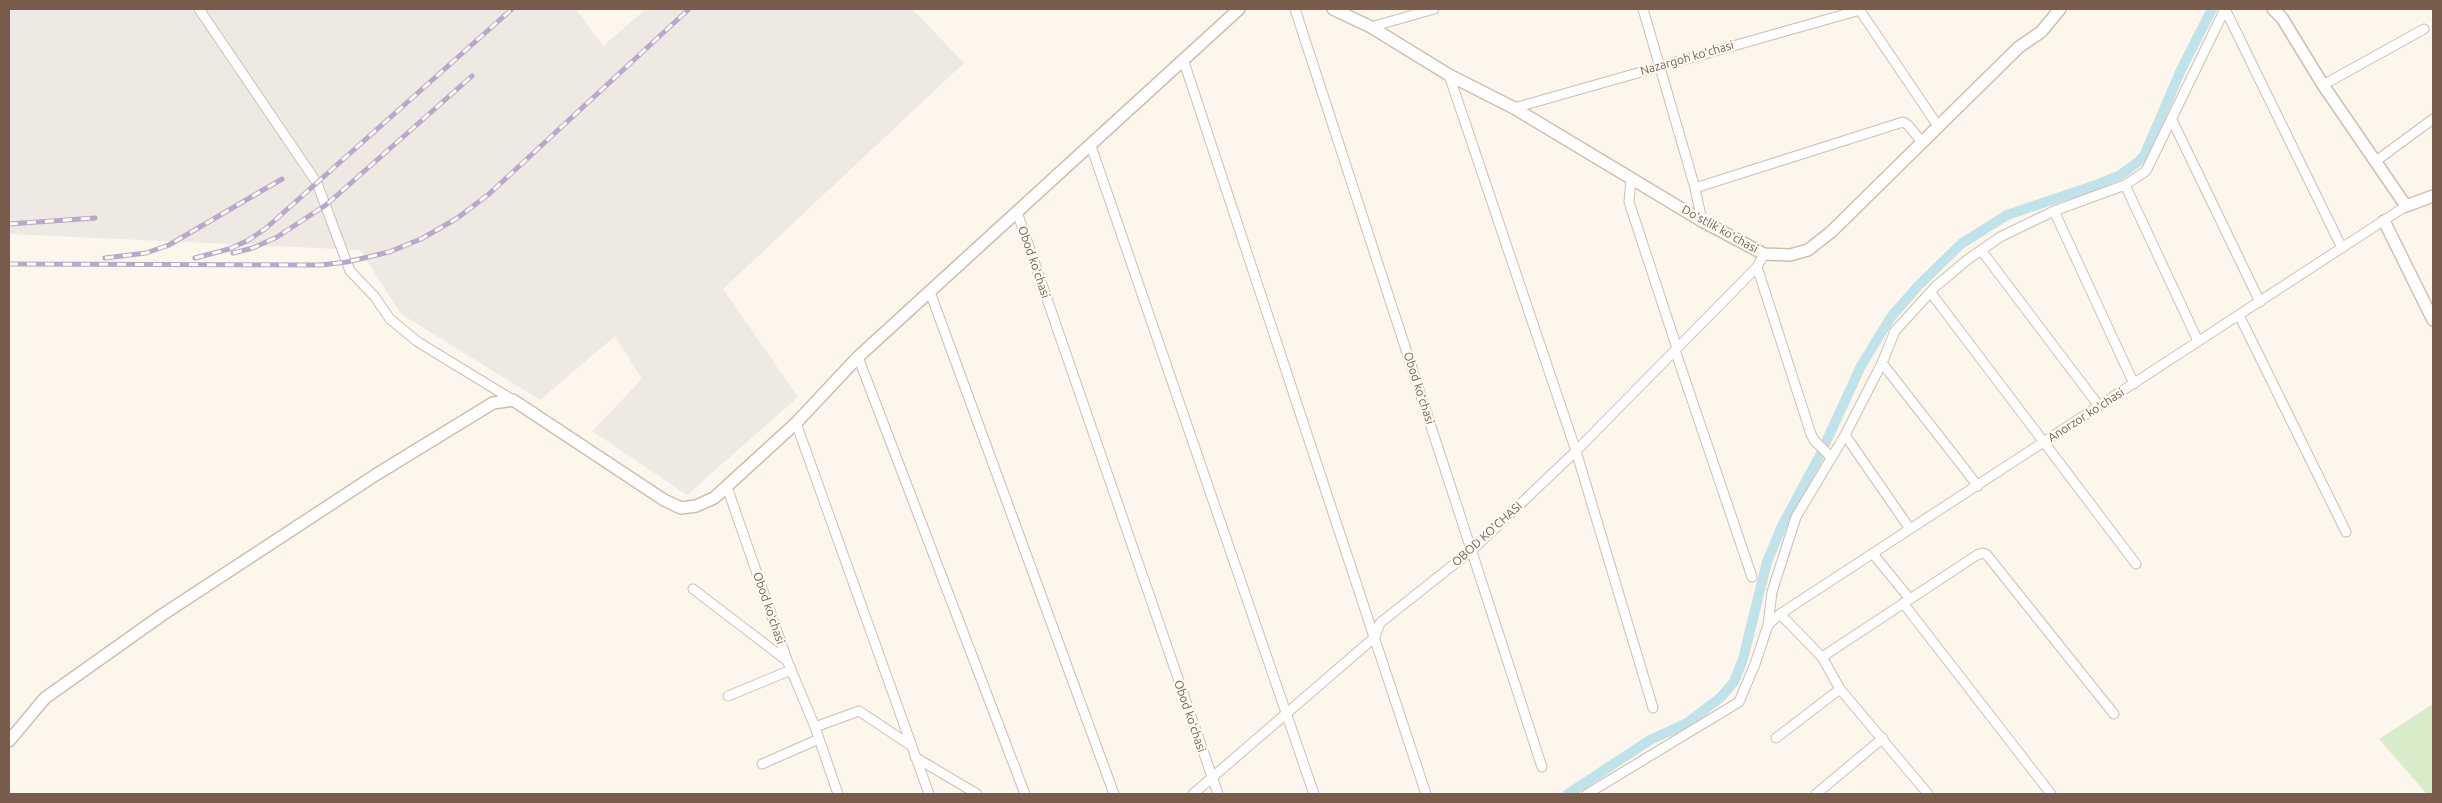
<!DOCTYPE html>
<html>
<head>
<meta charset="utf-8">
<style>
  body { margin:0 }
  #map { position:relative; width:2442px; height:803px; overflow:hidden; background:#fdf6ec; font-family:Ubuntu,sans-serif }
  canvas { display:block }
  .frame { position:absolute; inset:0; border:10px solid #7a5c4d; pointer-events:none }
</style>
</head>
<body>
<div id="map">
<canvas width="2442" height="803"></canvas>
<div class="frame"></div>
</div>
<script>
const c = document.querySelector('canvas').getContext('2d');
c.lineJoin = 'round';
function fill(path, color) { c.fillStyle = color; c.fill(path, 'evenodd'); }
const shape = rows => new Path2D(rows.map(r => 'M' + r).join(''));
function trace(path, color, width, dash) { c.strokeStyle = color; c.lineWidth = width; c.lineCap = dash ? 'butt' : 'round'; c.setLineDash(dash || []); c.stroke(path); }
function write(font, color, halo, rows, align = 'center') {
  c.font = font + ' Ubuntu,sans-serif'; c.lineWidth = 4.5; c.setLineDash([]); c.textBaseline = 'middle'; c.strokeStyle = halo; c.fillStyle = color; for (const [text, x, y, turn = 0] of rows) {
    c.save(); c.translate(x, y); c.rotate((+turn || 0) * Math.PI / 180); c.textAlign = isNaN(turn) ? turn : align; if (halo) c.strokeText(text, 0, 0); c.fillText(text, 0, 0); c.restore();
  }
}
fill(shape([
  [9,9,576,9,603,46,646,9,912,9,964,63,723,289,798,397,687,495,592,431,642,379,615,336,540,400,401,314,360,250,9,234]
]), '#efe9e4');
fill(shape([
  [2433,704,2433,794,2427,794,2379,739]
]), '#d8ecc9');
trace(shape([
  [1568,794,1650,740,1687,723,1720,698,1734,682,1743,659,1767,562,1782,526,1820,455,1861,366,1891,317,1918,286,1961,244,2007,215,2096,185,2120,175,2138,162,2144,156,2181,70,2212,9]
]), '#bfe3e8', 10);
const minor = shape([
  [199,9,317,183,350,271,375,297,390,319,418,342,513,400],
  [1295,9,1542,767],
  [1643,9,1695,188,1702,221],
  [1859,9,1938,126],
  [2225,9,2342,248],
  [1371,27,1434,9],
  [1183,59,1426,794],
  [1449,75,1576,451,1653,708],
  [2323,85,2424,29],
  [1514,108,1860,10],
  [2172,120,2260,302],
  [1091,146,1314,794],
  [2376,161,2433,119],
  [1631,179,1629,202,1677,348],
  [2125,185,2198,341],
  [1695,188,1903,122,1908,125,1921,141],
  [2054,211,2134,384],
  [1017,212,1218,794],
  [1981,250,2099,406],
  [1757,267,1811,434,1814,440,1831,457],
  [930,292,1114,794],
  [1931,293,2136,564],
  [2239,315,2346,532],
  [1675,350,1752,577],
  [858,357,1025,794],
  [1882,363,1978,486],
  [796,423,929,794],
  [1845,435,1910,529],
  [727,487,787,660,815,727,838,794],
  [1873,554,1910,599],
  [693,589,786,660],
  [1903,603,2051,794],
  [1780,614,1822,657,1840,689,1928,794],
  [1768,625,1780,614,1910,529,2406,206],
  [1822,657,1977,555,1983,553,1987,555,2114,714],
  [728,696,791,670],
  [815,727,859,711,910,745],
  [1776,738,1840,689],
  [915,757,977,794],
  [762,764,819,739],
  [1193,794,1375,637,1380,623,1472,550,1576,451,1757,267,1764,254],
  [1587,794,1739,702,1755,664,1768,625,1772,592,1796,517,1845,435,1882,363,1895,331,1936,286,1967,260,2000,237,2054,211,2125,185,2146,171,2225,9],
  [1816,794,1883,738]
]);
const tertiary = shape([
  [1333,9,1371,27,1449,75,1514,108,1702,221,1764,254,1790,255,1808,250,1831,232,2019,47,2041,32,2060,9],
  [2273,9,2282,18,2323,85,2406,206,2433,196],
  [2384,221,2433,320],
  [9,741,45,698,162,615,377,474,493,403,513,400,664,500,681,508,696,506,714,498,796,423,858,357,1239,9]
]);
trace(minor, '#d1beb0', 11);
trace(tertiary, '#d1beb0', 14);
trace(minor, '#fff', 9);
trace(tertiary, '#fff', 11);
const rail = shape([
  [9,224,95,218],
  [233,253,253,248,277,237,326,205,472,76],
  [105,258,146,253,169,245,282,179],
  [195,258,229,249,247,241,265,229,512,9],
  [9,264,321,265,347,262,389,252,421,239,456,219,489,194,689,9]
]);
trace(rail, '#b9a8c9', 5);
trace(rail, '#fffaf3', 3, [9]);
write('12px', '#7a5c4d', '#fffaf3', [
  ["Nazargoh koʻchasi",1687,58,-16],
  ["Doʻstlik koʻchasi",1720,229,29],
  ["Obod koʻchasi",1034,262,71],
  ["Obod koʻchasi",1419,388,72],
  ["Anorzor koʻchasi",2086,415,-33],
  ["OBOD KO'CHASI",1487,534,-42],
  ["Obod koʻchasi",769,608,71],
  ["Obod koʻchasi",1190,716,71]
]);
</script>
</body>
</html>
